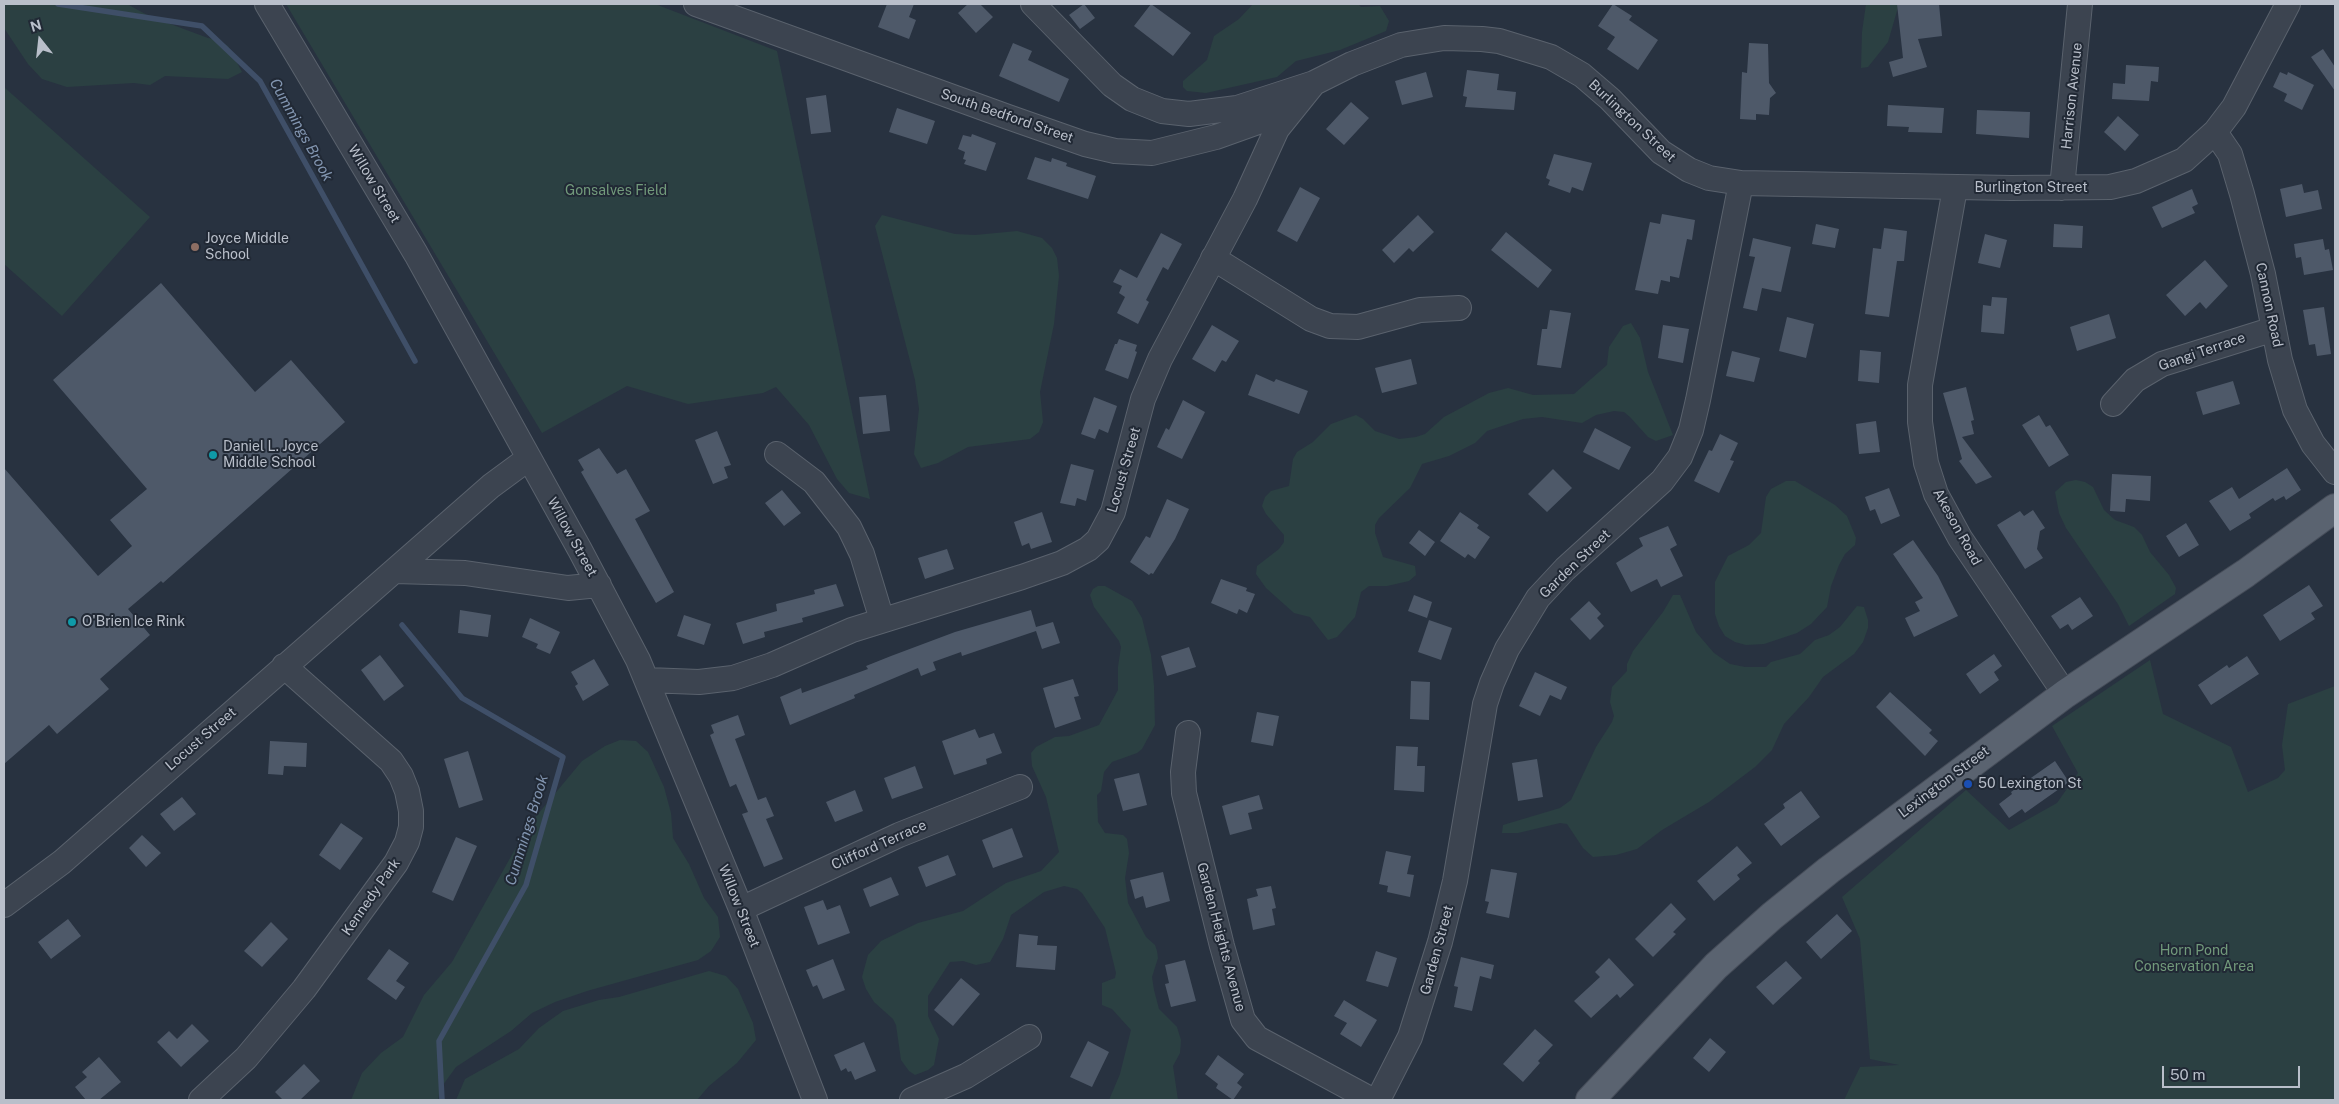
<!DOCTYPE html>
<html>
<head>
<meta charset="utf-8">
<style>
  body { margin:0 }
  #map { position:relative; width:2339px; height:1104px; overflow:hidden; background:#283240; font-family:"Public Sans",sans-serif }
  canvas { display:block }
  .frame { position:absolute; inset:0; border:5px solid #b9bfca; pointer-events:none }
  .north { position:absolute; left:15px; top:15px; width:50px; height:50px; -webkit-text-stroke:4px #212935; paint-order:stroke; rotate:344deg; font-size:14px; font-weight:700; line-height:20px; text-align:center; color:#b9bfca }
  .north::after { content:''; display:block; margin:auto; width:18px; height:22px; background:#b9bfca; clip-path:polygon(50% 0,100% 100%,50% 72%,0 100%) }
  .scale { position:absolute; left:2162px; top:1066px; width:138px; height:22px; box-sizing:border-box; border:2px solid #b9bfca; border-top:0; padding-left:6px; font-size:15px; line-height:18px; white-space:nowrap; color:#b9bfca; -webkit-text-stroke:4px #212935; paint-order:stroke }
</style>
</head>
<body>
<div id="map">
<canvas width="2339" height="1104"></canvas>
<div class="frame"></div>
<div class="north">N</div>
<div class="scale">50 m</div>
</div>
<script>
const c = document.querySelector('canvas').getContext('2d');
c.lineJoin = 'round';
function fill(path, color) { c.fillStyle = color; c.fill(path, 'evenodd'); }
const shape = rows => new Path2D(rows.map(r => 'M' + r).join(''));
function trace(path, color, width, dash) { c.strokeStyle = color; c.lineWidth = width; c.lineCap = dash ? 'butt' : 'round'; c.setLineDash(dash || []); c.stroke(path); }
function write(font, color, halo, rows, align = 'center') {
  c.font = font + ' "Public Sans",sans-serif'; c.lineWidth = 4; c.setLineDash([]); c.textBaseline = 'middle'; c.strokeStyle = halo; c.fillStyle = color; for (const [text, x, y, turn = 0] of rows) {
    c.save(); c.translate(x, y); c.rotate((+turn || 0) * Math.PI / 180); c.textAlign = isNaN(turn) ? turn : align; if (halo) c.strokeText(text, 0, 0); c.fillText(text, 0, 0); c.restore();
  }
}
fill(shape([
  [4,4,127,4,149,16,208,38,218,40,228,46,242,72,228,79,165,76,150,85,134,83,67,87,42,79,28,64,4,28],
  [286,4,655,4,777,51,870,499,849,493,837,479,809,425,776,387,763,393,688,404,627,386,542,433],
  [1253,4,1358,4,1361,7,1380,6,1389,21,1386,31,1340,50,1296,61,1277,77,1206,93,1187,91,1183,87,1183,81,1207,60,1214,36,1239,19],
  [1866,4,1899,4,1888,42,1868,67,1861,68,1862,32],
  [4,87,150,217,62,316,4,264],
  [882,215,955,234,975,235,1017,231,1042,238,1052,248,1057,258,1059,276,1054,324,1040,392,1043,422,1039,432,1030,439,968,447,938,463,921,468,914,454,919,409,915,380,875,226],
  [1631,323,1640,338,1648,372,1673,435,1656,441,1648,437,1630,417,1624,412,1614,411,1596,415,1582,423,1542,417,1523,419,1487,431,1475,443,1449,456,1422,464,1410,488,1379,518,1375,525,1375,533,1383,557,1415,566,1416,575,1409,581,1387,586,1369,586,1361,592,1355,617,1337,637,1328,640,1310,617,1294,613,1266,588,1256,574,1257,566,1279,549,1284,542,1284,535,1266,514,1262,506,1265,497,1271,491,1289,486,1293,459,1297,452,1313,442,1331,424,1356,415,1363,419,1375,431,1399,439,1416,437,1425,434,1444,417,1489,393,1508,388,1533,395,1574,394,1607,365,1609,347,1623,326],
  [2076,480,2085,482,2093,487,2104,510,2115,520,2134,527,2142,535,2150,552,2169,575,2176,588,2175,594,2129,626,2118,604,2066,528,2059,513,2055,492,2066,482],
  [1786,481,1795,481,1835,505,1847,516,1856,538,1855,545,1845,554,1839,565,1831,586,1827,607,1811,624,1797,633,1764,644,1746,645,1735,642,1725,636,1719,626,1715,614,1715,582,1728,556,1749,545,1761,533,1766,497,1771,489],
  [1098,586,1105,586,1132,601,1142,618,1151,655,1154,686,1155,725,1142,749,1137,753,1112,762,1104,772,1101,791,1097,795,1098,822,1105,833,1123,835,1127,839,1129,853,1125,878,1128,903,1146,937,1155,945,1157,951,1158,958,1152,977,1154,990,1159,1009,1177,1027,1181,1040,1180,1053,1173,1066,1178,1100,1109,1100,1120,1074,1131,1030,1112,1009,1102,1005,1102,983,1115,978,1116,973,1105,928,1082,893,1077,889,1064,886,1044,892,1011,915,1003,939,990,962,976,965,963,961,950,962,928,996,928,1016,939,1039,934,1065,928,1070,915,1075,909,1071,901,1060,896,1025,893,1019,874,1002,866,989,862,977,868,955,881,941,918,923,963,911,1006,883,1041,871,1059,852,1046,797,1032,766,1031,753,1036,747,1055,737,1069,736,1099,725,1118,690,1118,667,1121,647,1119,641,1094,607,1090,595,1093,589],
  [1673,595,1680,595,1696,632,1714,653,1730,664,1745,667,1766,667,1771,662,1800,654,1815,640,1829,635,1840,627,1857,606,1864,607,1868,620,1868,628,1863,642,1854,654,1823,677,1809,697,1784,724,1772,750,1755,767,1709,802,1662,830,1637,849,1616,855,1593,857,1583,848,1567,824,1560,823,1518,833,1502,833,1503,825,1560,808,1571,800,1596,747,1612,722,1614,716,1610,702,1612,687,1627,671,1627,664,1633,651,1663,612],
  [2150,660,2163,714,2231,747,2248,792,2278,778,2285,770,2282,745,2288,704,2335,686,2335,1100,1844,1100,1860,1067,1899,1065,1870,1059,1860,939,1842,897,1966,790,2009,830,2057,803,2078,773,2052,726],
  [620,740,636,741,648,752,664,787,671,813,673,838,689,864,704,898,718,917,720,937,711,951,698,960,587,991,555,1002,532,1013,511,1031,456,1067,440,1089,438,1100,351,1100,362,1073,381,1053,403,1037,424,995,452,962,528,826,582,761,605,746],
  [709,971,726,976,738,989,753,1023,756,1040,737,1063,709,1086,697,1100,456,1100,465,1079,519,1049,539,1028,563,1011,599,1000,619,997]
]), '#2b4042');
trace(shape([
  [58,4,202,26,260,81,415,361],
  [402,625,462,698,563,757,526,885,439,1041,442,1100]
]), '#3f4f68', 5.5);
fill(shape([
  [887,4,914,4,909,17,916,20,909,39,878,27],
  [968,4,980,4,993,17,976,33,958,13],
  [1084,4,1095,18,1080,29,1069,15],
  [1151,4,1191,33,1173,56,1134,26],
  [1613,4,1632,16,1629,20,1658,40,1638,70,1607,49,1615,37,1598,26],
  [1897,4,1939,4,1942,36,1918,39,1927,67,1893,77,1889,62,1903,58],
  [1013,43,1032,51,1028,60,1069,79,1059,102,999,76],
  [1749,43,1768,44,1769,83,1776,93,1770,98,1769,115,1756,114,1756,120,1740,119,1742,72,1747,73],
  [2323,49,2335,67,2335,91,2311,57],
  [2126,65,2159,67,2158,82,2151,81,2149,101,2112,99,2113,83,2125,84],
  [1467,70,1499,74,1497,90,1516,92,1514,110,1465,107,1467,97,1463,96],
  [1426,72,1433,97,1402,105,1395,81],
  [2280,72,2287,75,2288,72,2314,85,2302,110,2284,101,2287,94,2273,87],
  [826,95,831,132,811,134,806,98],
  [1351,102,1369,118,1344,145,1326,129],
  [1888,105,1944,108,1942,133,1908,132,1909,127,1887,126],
  [897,108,935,121,927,144,889,132],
  [1977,110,2030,112,2029,138,1976,134],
  [2118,116,2139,135,2125,151,2104,132],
  [972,134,996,143,986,171,964,164,966,160,963,159,965,152,958,149,963,135,971,137],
  [1554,154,1592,163,1583,191,1572,187,1570,193,1548,185,1550,180,1546,178],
  [1035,157,1051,162,1052,158,1067,163,1066,166,1096,176,1088,199,1027,179],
  [2302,184,2304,193,2318,190,2322,209,2286,217,2280,189],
  [1300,187,1320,198,1297,242,1277,231],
  [2192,189,2198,204,2192,207,2195,213,2162,228,2152,207],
  [1662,214,1695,220,1692,240,1687,239,1679,278,1670,276,1670,282,1661,280,1658,294,1635,290,1650,222,1660,224],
  [1418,215,1434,232,1413,252,1409,248,1394,263,1382,250],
  [1816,224,1839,229,1835,248,1812,244],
  [2054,224,2083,226,2082,248,2053,247],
  [1884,228,1907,231,1904,261,1897,261,1889,317,1865,314,1873,248,1881,249],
  [1506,232,1552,270,1538,288,1491,250],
  [1161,233,1182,244,1168,270,1163,267,1146,300,1149,302,1138,324,1117,313,1125,297,1119,293,1122,286,1113,282,1120,269,1137,278],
  [1985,234,2007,240,2000,268,1978,263],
  [1753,238,1791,247,1781,292,1762,288,1757,311,1743,308,1755,257,1749,256],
  [2323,239,2325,250,2329,249,2333,270,2304,275,2301,257,2296,258,2294,244],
  [2205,260,2228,286,2206,309,2200,302,2185,316,2166,295],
  [161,283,255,392,291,360,345,422,163,583,161,581,128,609,150,635,100,679,109,689,57,734,49,725,4,764,4,468,98,576,132,546,110,520,147,489,53,380],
  [1992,297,2007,298,2004,334,1981,332,1983,305,1991,306],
  [2324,307,2331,354,2317,356,2315,344,2309,345,2303,310],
  [1550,310,1571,313,1561,368,1537,365,1542,329,1547,329],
  [2109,314,2116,338,2077,351,2070,327],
  [1787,317,1814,324,1806,358,1779,351],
  [1212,325,1239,341,1226,362,1222,360,1215,372,1192,359],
  [1663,325,1689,329,1683,363,1658,358],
  [1119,339,1137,345,1135,351,1137,352,1128,379,1105,370,1115,344,1117,344],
  [1860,350,1881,352,1879,383,1858,381],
  [1732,351,1760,358,1754,382,1726,376],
  [1411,359,1417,384,1382,393,1375,368],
  [1256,374,1274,382,1276,379,1308,391,1299,414,1248,395],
  [2233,381,2240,404,2203,415,2196,392],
  [1966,387,1974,420,1971,421,1974,434,1962,437,1992,477,1976,484,1959,461,1962,459,1943,393],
  [886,395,890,431,863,434,859,397],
  [1094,397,1117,406,1108,433,1099,429,1095,439,1081,434],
  [1183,400,1205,412,1182,459,1157,447,1166,428,1169,430],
  [2039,415,2046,427,2050,425,2069,455,2049,467,2022,425],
  [1876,421,1880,452,1859,454,1856,424],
  [1595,428,1631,447,1619,470,1583,452],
  [717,431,731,465,724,467,728,478,713,484,695,440],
  [1720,434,1738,443,1730,460,1734,461,1719,493,1694,481,1709,450,1712,451],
  [599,448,617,474,626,469,650,511,635,519,674,592,656,603,581,472,584,470,578,460],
  [1071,464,1094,470,1086,501,1077,498,1075,506,1060,503],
  [2287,468,2301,490,2286,500,2284,496,2275,501,2273,498,2249,514,2251,518,2230,531,2209,501,2232,487,2239,499],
  [1553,469,1572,488,1547,512,1528,494],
  [2112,474,2151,476,2150,501,2126,499,2125,512,2110,511],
  [1889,488,1900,516,1881,524,1875,509,1870,511,1865,497],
  [782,490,801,513,784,526,765,503],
  [1167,499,1189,509,1175,539,1153,574,1151,573,1149,575,1130,562,1146,536,1150,538],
  [2033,510,2045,528,2040,531,2037,549,2043,558,2025,569,1997,525,2020,511,2024,516],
  [1042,512,1052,542,1031,549,1029,543,1022,546,1014,522],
  [1460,512,1479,525,1477,528,1490,537,1475,559,1468,554,1465,558,1440,541],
  [2186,523,2199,545,2179,557,2166,536],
  [1668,526,1677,545,1670,549,1683,576,1661,587,1657,579,1631,592,1616,563,1643,546,1639,538],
  [1419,530,1435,542,1425,556,1409,543],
  [1913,540,1938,576,1958,616,1914,637,1905,618,1920,611,1915,602,1923,598,1893,554],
  [947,549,954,569,925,579,918,558],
  [1221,579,1247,588,1246,591,1255,594,1247,613,1239,609,1237,614,1211,603],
  [836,584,844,606,802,618,803,622,764,632,765,637,743,644,736,623,777,611,776,604,815,594,814,590],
  [2309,585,2323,606,2311,613,2315,619,2280,641,2263,615],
  [1414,595,1432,602,1427,618,1408,611],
  [2080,597,2093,616,2072,630,2068,624,2060,629,2051,616],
  [1589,601,1601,614,1597,618,1604,626,1590,640,1570,619],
  [460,610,491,615,488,637,458,633],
  [1031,610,1036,627,1053,622,1060,643,1042,649,1036,631,962,656,961,652,933,662,936,670,921,676,918,668,854,695,855,698,790,725,780,697,801,688,802,693,868,669,866,666,891,656,955,632],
  [684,615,711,624,704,645,677,636],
  [530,618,560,632,550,654,536,648,538,644,522,637],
  [1429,620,1452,628,1441,660,1418,652],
  [1189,647,1196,667,1167,676,1161,656],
  [1994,654,2002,666,1994,672,1999,680,1980,694,1966,674],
  [380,655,404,686,384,701,361,670],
  [2247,656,2259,674,2211,705,2198,685,2227,665,2229,668],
  [594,659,609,685,583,701,575,686,578,684,571,672],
  [1535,672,1567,687,1561,700,1550,695,1540,716,1519,706],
  [1073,679,1079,696,1074,697,1081,719,1055,728,1043,688],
  [1411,681,1430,682,1429,720,1410,719],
  [1890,692,1932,730,1929,733,1938,741,1925,756,1876,707],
  [1257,712,1279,716,1273,746,1251,742],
  [738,715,745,735,735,739,758,800,766,797,774,816,766,819,783,859,764,867,742,814,748,812,736,784,730,787,710,735,714,733,711,725],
  [975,729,979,738,994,733,1002,753,986,759,987,764,954,775,942,741],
  [270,741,307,743,306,767,284,766,283,775,268,774],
  [1396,746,1418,747,1417,766,1425,766,1424,792,1394,790],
  [468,751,483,800,459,808,444,759],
  [1537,759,1543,797,1518,801,1512,763],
  [2055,761,2069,782,2025,813,2022,809,2009,818,1999,804,2012,794,2011,792],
  [915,766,923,788,892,799,884,778],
  [1139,773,1147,805,1123,811,1114,779],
  [855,790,863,811,835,822,826,802],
  [1801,791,1820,817,1781,846,1764,824,1785,808,1783,804],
  [1259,795,1263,809,1248,813,1252,829,1230,835,1222,806],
  [182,797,196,814,174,831,160,814],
  [341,823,363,838,340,870,319,855],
  [1012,828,1023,857,993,868,982,840],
  [142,835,161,853,146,867,129,848],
  [456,837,477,846,453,901,432,892],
  [1737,846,1752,863,1737,875,1740,879,1714,901,1697,881],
  [1386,851,1411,856,1407,874,1414,875,1410,897,1387,892,1388,886,1379,884],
  [948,855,956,875,926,887,918,867],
  [1491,869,1517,873,1509,918,1486,913,1489,902,1485,901],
  [1163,872,1170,901,1146,908,1143,896,1135,899,1130,880],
  [891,877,899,895,870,907,863,889],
  [1271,886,1276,908,1272,909,1275,925,1253,930,1247,899,1258,896,1256,889],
  [823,900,827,910,840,905,850,933,818,945,804,907],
  [1671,903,1686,919,1673,932,1676,934,1653,957,1635,939],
  [1837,914,1852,931,1821,959,1806,942],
  [68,919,81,936,51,959,38,942],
  [271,922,288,939,262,967,244,951],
  [1019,934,1038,936,1037,945,1057,946,1055,970,1016,967],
  [389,949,409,963,396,981,405,987,396,1000,367,979],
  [1376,951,1397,958,1388,987,1366,981],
  [1461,957,1494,965,1491,979,1480,976,1472,1011,1454,1007,1458,987,1454,986],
  [1609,958,1634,985,1620,998,1617,994,1591,1018,1574,1001,1600,977,1595,972],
  [833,959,845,990,823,999,817,985,813,987,806,970],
  [1185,960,1196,1001,1171,1007,1165,984,1169,983,1165,965],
  [1786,961,1802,978,1773,1005,1756,987],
  [961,978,980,994,953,1026,934,1010],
  [1344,1000,1377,1020,1361,1047,1340,1034,1347,1023,1334,1016],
  [192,1024,209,1041,181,1067,157,1042,169,1031,177,1039],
  [1535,1029,1553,1045,1538,1061,1540,1063,1523,1082,1503,1064],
  [1710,1038,1726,1052,1709,1072,1693,1058],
  [1088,1041,1109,1052,1092,1087,1070,1077],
  [864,1042,876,1071,855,1080,851,1071,848,1072,846,1068,841,1071,834,1055],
  [1218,1055,1244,1074,1237,1083,1242,1087,1233,1100,1216,1088,1218,1084,1205,1074],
  [99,1057,121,1082,99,1100,86,1100,75,1087,87,1077,82,1072],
  [304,1064,320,1081,300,1100,283,1100,275,1092]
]), '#4e5969');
const minor = shape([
  [267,4,416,254,580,550,638,660,741,909,815,1100],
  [696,4,1008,117,1085,144,1115,151,1152,153,1216,137,1258,122,1292,99],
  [1033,4,1112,85,1132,99,1162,111,1189,114,1237,108,1314,83,1352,64,1401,45,1444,38,1482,39,1499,41,1551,57,1582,75,1610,99,1661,152,1689,170,1709,178,1741,183,2011,188,2110,187,2136,181,2184,160,2215,132,2234,107,2288,4],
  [2215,132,2230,154,2242,194,2263,274,2280,360,2295,410,2313,444,2335,472],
  [1955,188,1920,385,1920,422,1926,463,1936,494,1960,538,2065,694],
  [2062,188,2080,4],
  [1213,258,1311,319,1330,326,1358,327,1420,310,1459,308],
  [2113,404,2135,380,2162,364,2274,329],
  [777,454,814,482,849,527,862,554,882,620],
  [395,571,465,573,568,588,599,585],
  [647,680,699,682,733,678,772,665,852,630,1022,577,1062,563,1088,549,1098,540,1113,512,1143,399,1160,359,1245,199,1277,129,1314,83],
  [1188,733,1183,772,1184,793,1222,946,1243,1020,1257,1038,1372,1100],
  [4,905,62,862,491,486,529,458],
  [741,909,899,835,1020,787],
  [201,1100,246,1058,304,989,396,863,407,842,411,827,411,811,407,791,401,776,391,761,284,666],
  [912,1100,966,1076,1029,1037],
  [1378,1100,1410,1037,1440,942,1455,881,1485,704,1492,683,1507,649,1538,598,1565,569,1662,481,1680,457,1691,430,1698,400,1741,183]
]);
const major = shape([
  [1590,1100,1716,966,1772,916,1829,870,2065,694,2246,573,2335,508]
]);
trace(minor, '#5a626d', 26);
trace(major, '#464d59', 30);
trace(minor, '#3c4450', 24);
trace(major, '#5a6370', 28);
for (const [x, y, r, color] of [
  [195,247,5,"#8d6e63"],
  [213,455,5,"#0f9aa8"],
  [72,622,5,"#0f9aa8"],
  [1968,784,5,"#1a4fb4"]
]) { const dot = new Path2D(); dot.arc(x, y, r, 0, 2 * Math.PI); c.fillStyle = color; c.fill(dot); trace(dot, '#212935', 2); }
write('14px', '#b9bfca', '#212935', [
  ["Harrison Avenue",2072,96,-84],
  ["South Bedford Street",1007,116,19],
  ["Burlington Street",1632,121,43],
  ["Willow Street",374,184,59],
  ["Burlington Street",2031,188],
  ["Cannon Road",2269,305,78],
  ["Gangi Terrace",2202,352,-19],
  ["Locust Street",1124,470,-74],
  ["Akeson Road",1957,527,61],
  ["Willow Street",572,537,61],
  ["Garden Street",1575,564,-44],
  ["Locust Street",201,739,-41],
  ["Lexington Street",1944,782,-37],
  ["Clifford Terrace",879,845,-24],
  ["Kennedy Park",371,897,-55],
  ["Willow Street",739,906,68],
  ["Garden Heights Avenue",1221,937,75],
  ["Garden Street",1437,950,-75]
]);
write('14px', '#729a7b', '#212935', [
  ["Gonsalves Field",616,191],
  ["Horn Pond",2194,951],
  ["Conservation Area",2194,967]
]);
write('14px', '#b9bfca', '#212935', [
  ["Joyce Middle",205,239],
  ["School",205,255],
  ["Daniel L. Joyce",223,447],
  ["Middle School",223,463],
  ["O'Brien Ice Rink",82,622],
  ["50 Lexington St",1978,784]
], 'left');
write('italic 15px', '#8295b0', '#212935', [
  ["Cummings Brook",301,130,61],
  ["Cummings Brook",527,830,-73]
]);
</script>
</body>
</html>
